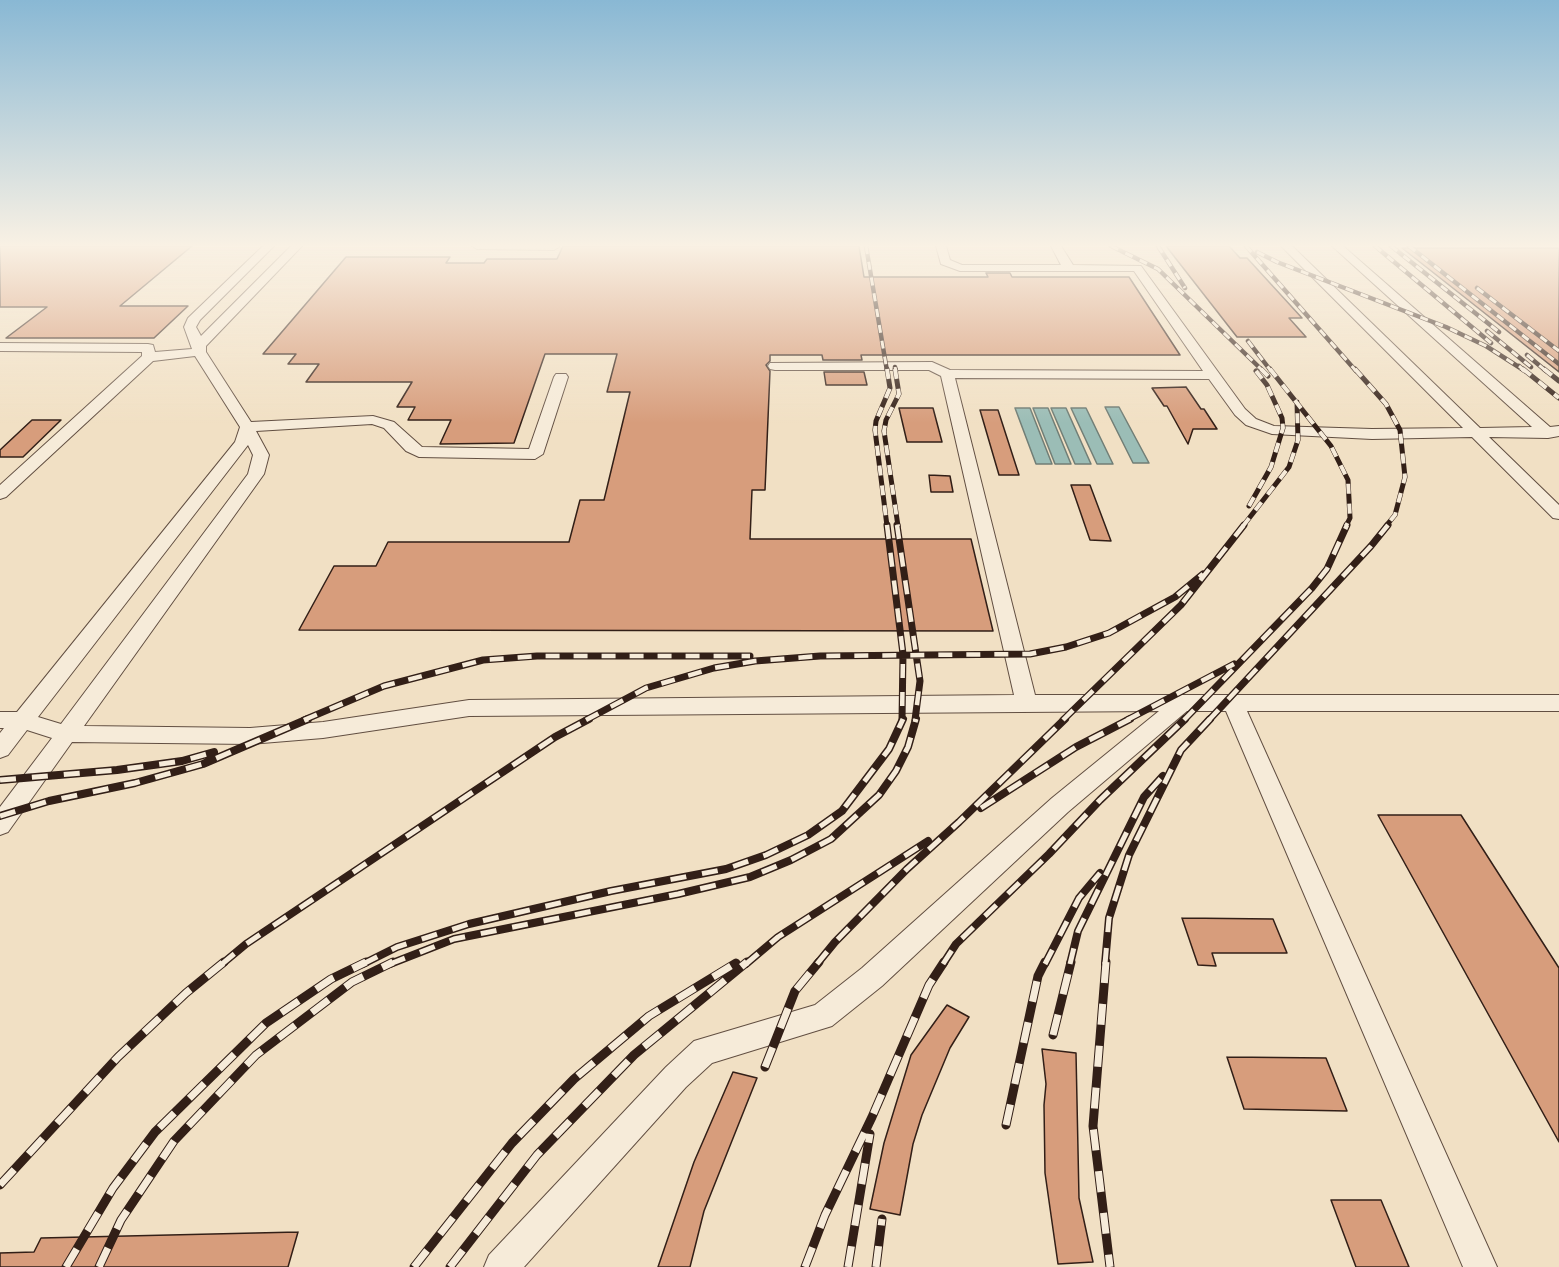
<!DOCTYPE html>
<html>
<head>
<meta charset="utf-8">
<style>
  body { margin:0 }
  canvas { display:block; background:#f1e0c4 }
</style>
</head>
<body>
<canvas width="1559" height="1267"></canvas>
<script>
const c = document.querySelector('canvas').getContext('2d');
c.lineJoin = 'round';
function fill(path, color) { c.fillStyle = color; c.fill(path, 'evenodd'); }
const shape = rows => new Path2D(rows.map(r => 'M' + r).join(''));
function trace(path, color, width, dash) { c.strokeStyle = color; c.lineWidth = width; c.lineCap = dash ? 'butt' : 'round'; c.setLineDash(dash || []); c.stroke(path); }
const water = shape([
  [1105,407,1119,407,1149,463,1133,463,1105,407],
  [1015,408,1030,408,1052,464,1036,464,1015,408],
  [1033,408,1048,408,1071,464,1055,464,1033,408],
  [1051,408,1066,408,1091,464,1075,464,1051,408],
  [1071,408,1086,408,1113,464,1097,464,1071,408]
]);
fill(water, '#9bbdb6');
trace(water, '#717e76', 1.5);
const building = shape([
  [0,246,192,246,120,306,188,306,154,338,6,338,47,307,0,307,0,246],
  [563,246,859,246,864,277,988,277,986,273,1010,273,1012,277,1129,277,1180,355,861,355,862,360,823,360,822,355,770,355,770,361,766,365,770,371,765,490,752,490,750,539,971,539,993,631,299,630,334,566,376,566,388,542,569,542,580,500,604,500,630,392,607,392,617,354,545,354,514,443,440,444,451,420,408,420,415,407,397,407,412,382,306,382,319,364,288,364,296,354,263,354,346,257,450,257,446,263,484,263,487,259,557,259,563,246],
  [1166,246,1229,246,1240,258,1247,258,1302,318,1289,318,1306,337,1237,337,1166,246],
  [1402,248,1559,248,1559,372,1463,296,1402,248],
  [824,372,864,372,867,385,826,385,824,372],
  [1186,387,1201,409,1204,409,1217,429,1193,429,1188,444,1167,406,1164,406,1152,388,1186,387],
  [899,408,933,408,942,442,907,442,899,408],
  [980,410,998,410,1019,475,999,475,980,410],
  [32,420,61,420,23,457,0,457,0,450,32,420],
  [929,475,950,476,953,492,931,492,929,475],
  [1071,485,1090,485,1111,541,1090,540,1071,485],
  [1378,815,1461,815,1559,968,1559,1142,1378,815],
  [1182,918,1273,919,1287,953,1212,953,1216,966,1198,965,1182,918],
  [947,1005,969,1017,950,1048,922,1115,913,1144,900,1215,870,1209,884,1143,911,1055,947,1005],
  [1042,1049,1076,1053,1079,1198,1093,1262,1058,1264,1045,1173,1044,1105,1046,1084,1042,1049],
  [1227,1057,1326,1058,1347,1111,1244,1109,1227,1057],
  [733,1072,757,1078,704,1211,690,1267,658,1267,694,1162,733,1072],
  [1331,1200,1381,1200,1409,1267,1356,1267,1331,1200],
  [298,1232,288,1267,0,1267,0,1253,34,1252,41,1238,298,1232]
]);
fill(building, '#d79d7c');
trace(building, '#321f17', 1.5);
const minor = shape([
  [263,246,274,246,200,320,196,327,201,336,291,246,302,246,206,346,206,352,251,422,373,416,394,422,422,447,529,449,554,377,556,374,566,374,568,377,543,454,535,459,419,457,406,451,384,428,372,424,256,431,269,455,264,474,84,726,250,728,323,722,469,700,1014,695,941,376,929,370,775,370,770,369,768,366,770,363,932,362,950,370,1203,371,1134,271,960,271,941,264,936,246,946,246,950,260,962,265,1061,265,1051,246,1061,246,1073,265,1141,266,1245,409,1256,419,1274,426,1372,429,1463,428,1281,246,1292,246,1480,428,1532,427,1332,246,1343,246,1550,427,1559,426,1559,436,1548,438,1489,437,1559,505,1559,519,1553,518,1472,437,1372,439,1272,434,1246,425,1235,415,1209,379,955,378,1035,695,1559,695,1559,711,1247,711,1497,1267,1463,1267,1226,711,1187,711,1068,812,882,986,832,1026,712,1063,686,1087,524,1267,484,1267,489,1255,666,1067,694,1041,815,1005,862,968,1052,798,1159,711,469,716,323,738,250,744,72,742,8,832,0,835,0,807,52,738,27,730,8,755,0,758,0,733,4,728,0,728,0,712,17,712,235,442,240,427,195,356,153,361,6,497,0,499,0,485,142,356,142,352,0,351,0,343,148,344,153,345,155,352,192,349,184,327,188,318,263,246],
  [248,445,253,455,248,474,61,724,38,717,248,445],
  [472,246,559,246,559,247,554,250,477,249,472,246]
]);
trace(minor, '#624f42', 2);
fill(minor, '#f6ebd9');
const railFar4 = shape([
  [866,246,887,371],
  [1111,246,1158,269,1263,371],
  [1158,246,1185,288],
  [1246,246,1356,371],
  [1375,246,1491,343],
  [1391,246,1499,332],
  [1409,246,1559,364],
  [1257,252,1277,262,1446,327,1486,346,1525,371],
  [1477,288,1559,351],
  [1487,331,1531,367],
  [1248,341,1271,371],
  [1527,355,1546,371],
  [1519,366,1525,371],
  [895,367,896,371]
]);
const railFar3 = shape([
  [887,369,890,388,876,421,875,430,887,526],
  [895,369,899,394,886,420,884,431,898,526],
  [1261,369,1268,376],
  [1270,369,1331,446,1348,480,1350,518,1346,526],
  [1355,369,1386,404,1400,430,1405,477,1395,515,1386,526],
  [1522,369,1525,371],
  [1523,369,1559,398],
  [1544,369,1559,381],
  [1249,506,1271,467,1283,428,1282,418,1267,385,1256,371],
  [1243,526,1289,467,1298,440,1297,402]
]);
const railFar2 = shape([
  [887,525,903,654,902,720],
  [897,525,920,681,915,720],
  [304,720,384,686,483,660,537,656,750,656],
  [586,720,646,688,714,668,755,661,820,656,1030,654,1066,647,1109,633,1175,597,1203,574],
  [1063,720,1181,605,1244,525],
  [1127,720,1234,664],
  [1184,720,1312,588,1327,569,1347,525],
  [1209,720,1371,546,1388,525]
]);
const railFar1 = shape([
  [0,780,117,770,182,761,214,752],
  [981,808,1076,747,1130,719],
  [0,816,49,801,135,783,203,764,308,719],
  [222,964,246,944,555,737,589,719],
  [363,964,397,947,469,924,611,891,726,869,766,855,808,835,842,811,889,749,903,719],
  [390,964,454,939,678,894,750,877,791,860,831,839,879,795,896,771,908,747,916,719],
  [746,964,778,937,928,841],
  [817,964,835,942,907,869,959,822,1065,719],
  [943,964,956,944,1049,854,1100,800,1185,719],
  [1045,964,1079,898,1100,873],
  [1070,964,1078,931,1144,797,1163,776],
  [1105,964,1109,918,1129,855,1181,750,1210,719]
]);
const rail = shape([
  [1106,962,1093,1126,1110,1267],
  [1053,1035,1071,962],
  [765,1067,795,991,819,962],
  [1006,1125,1038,976,1045,962],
  [0,1185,118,1057,186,993,224,962],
  [66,1267,113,1188,155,1132,266,1023,331,979,366,962],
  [99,1267,121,1220,174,1141,256,1055,352,982,393,962],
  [414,1267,512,1143,574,1079,649,1016,736,963],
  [450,1267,537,1155,634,1055,747,962],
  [805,1267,825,1215,872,1117,929,985,944,962],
  [848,1267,870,1134],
  [876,1267,882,1219]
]);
trace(railFar4, '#321f17', 4.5);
trace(railFar3, '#321f17', 5);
trace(railFar2, '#321f17', 7);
trace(railFar1, '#321f17', 8);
trace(rail, '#321f17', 9);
trace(railFar4, '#f6ebd9', 3, [8]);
trace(railFar3, '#f6ebd9', 4, [10]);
trace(railFar2, '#f6ebd9', 4.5, [14]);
trace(railFar1, '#f6ebd9', 5, [16]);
trace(rail, '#f6ebd9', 7, [21]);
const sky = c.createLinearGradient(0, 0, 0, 423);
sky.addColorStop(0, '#89b8d4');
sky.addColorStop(0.58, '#f9f1e4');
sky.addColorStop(1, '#f9f1e400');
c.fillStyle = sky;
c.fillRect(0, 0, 1559, 423);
</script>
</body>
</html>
